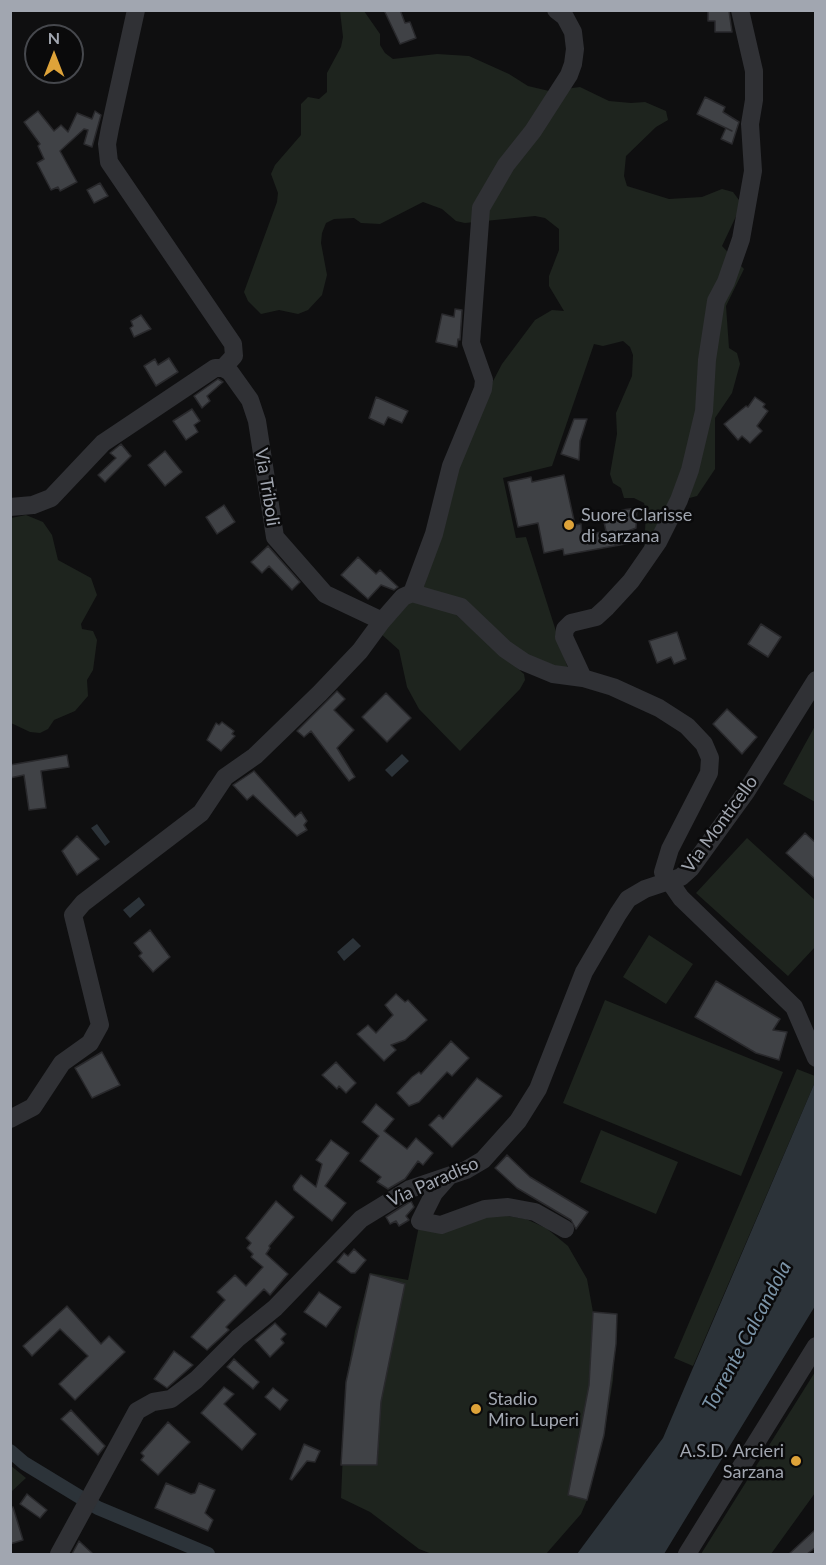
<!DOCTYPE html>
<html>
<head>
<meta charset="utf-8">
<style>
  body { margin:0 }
  #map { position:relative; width:826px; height:1565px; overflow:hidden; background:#0f0f10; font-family:Lato,sans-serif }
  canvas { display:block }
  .frame { position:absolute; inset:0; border:12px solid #a1a6b0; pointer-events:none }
  .north { position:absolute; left:24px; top:24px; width:60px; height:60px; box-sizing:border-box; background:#0a0a0b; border:2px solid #46484d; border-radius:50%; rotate:0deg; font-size:16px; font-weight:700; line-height:24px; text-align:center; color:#a1a6b0 }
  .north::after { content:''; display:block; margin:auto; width:21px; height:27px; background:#dea339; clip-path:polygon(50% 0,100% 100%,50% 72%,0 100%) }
</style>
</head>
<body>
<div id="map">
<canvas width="826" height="1565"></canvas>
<div class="frame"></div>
<div class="north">N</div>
</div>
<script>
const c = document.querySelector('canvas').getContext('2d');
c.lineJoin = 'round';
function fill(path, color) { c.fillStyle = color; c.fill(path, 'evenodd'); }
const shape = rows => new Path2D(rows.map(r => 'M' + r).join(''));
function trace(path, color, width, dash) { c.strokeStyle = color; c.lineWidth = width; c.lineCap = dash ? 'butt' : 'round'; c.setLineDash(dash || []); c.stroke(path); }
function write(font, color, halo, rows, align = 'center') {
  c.font = font + ' Lato,sans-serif'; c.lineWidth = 5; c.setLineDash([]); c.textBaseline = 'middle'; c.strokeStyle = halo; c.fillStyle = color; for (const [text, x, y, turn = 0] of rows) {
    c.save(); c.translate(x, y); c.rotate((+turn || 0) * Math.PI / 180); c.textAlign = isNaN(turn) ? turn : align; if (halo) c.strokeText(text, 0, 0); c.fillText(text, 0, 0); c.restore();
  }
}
fill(shape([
  [340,11,364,11,380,34,380,45,385,53,393,59,437,54,469,56,509,74,528,86,549,91,580,87,609,101,631,103,645,102,666,111,668,120,656,127,626,156,624,176,627,186,669,199,702,197,722,189,733,192,739,200,739,210,722,246,744,269,726,306,729,348,737,353,740,364,732,393,715,418,715,469,697,496,671,503,644,551,646,511,644,503,634,498,624,498,621,488,613,483,610,474,617,434,616,413,632,376,633,355,630,347,623,341,603,346,594,344,552,466,503,478,516,538,526,537,569,672,536,663,423,590,455,466,491,385,502,364,535,320,552,310,564,311,549,286,549,276,559,250,559,229,545,218,535,216,465,223,456,221,442,209,423,202,380,224,361,223,354,218,334,219,326,223,322,233,321,243,327,275,322,295,308,310,298,314,279,310,261,314,248,301,244,292,277,202,278,193,271,174,275,165,301,135,301,104,308,97,319,99,327,92,327,73,341,47,343,37],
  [26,515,43,522,52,535,58,560,91,578,97,595,81,624,82,629,93,631,97,640,93,670,87,680,88,696,75,711,54,720,48,729,40,733,30,732,11,723,11,518],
  [409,599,446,606,524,674,525,680,520,689,460,751,419,709,407,687,399,650,380,633],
  [815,726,816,802,815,802,783,784],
  [747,838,815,900,815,947,788,976,696,893],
  [649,935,693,964,666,1004,623,977],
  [605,1000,783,1072,741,1176,563,1103],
  [797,1069,815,1076,815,1082,693,1366,674,1358],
  [601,1130,678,1162,656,1214,580,1182],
  [501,1215,526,1219,546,1228,568,1246,587,1279,593,1312,617,1314,613,1380,604,1435,587,1500,581,1514,546,1554,432,1554,419,1549,370,1512,341,1498,346,1382,355,1331,370,1273,408,1280,420,1221],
  [815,1372,815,1493,771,1554,701,1554],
  [10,1465,26,1478,11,1492,10,1492]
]), '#1e241e');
fill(shape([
  [402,754,409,761,392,777,385,770],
  [97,824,110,842,105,846,91,828],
  [139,897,145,905,130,918,123,910],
  [353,938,361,946,344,961,337,952],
  [815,1082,815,1306,664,1554,577,1554,663,1438]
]), '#2c3339');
trace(shape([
  [10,1451,24,1463,98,1508,208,1554]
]), '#2c3339', 14);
const building = shape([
  [384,10,400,10,405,23,410,22,416,38,400,44,384,10],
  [708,11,729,11,732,32,715,32,715,21,708,21,708,11],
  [705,97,725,107,723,112,739,122,732,144,721,139,726,128,732,131,697,114,705,97],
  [38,111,54,131,61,125,68,132,77,113,92,119,95,111,101,115,92,147,84,144,88,130,84,129,60,151,77,182,60,191,58,187,51,190,37,163,44,159,38,146,40,144,24,122,38,111],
  [100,183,108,196,94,203,87,190,100,183],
  [455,309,462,310,460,340,458,339,457,347,436,342,442,314,454,317,455,309],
  [141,315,151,329,134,337,130,328,133,326,131,321,141,315],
  [169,358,178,372,156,386,144,366,155,359,158,365,169,358],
  [218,379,223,382,207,396,210,401,202,408,194,396,218,379],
  [376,397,408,411,402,423,388,417,384,425,369,418,376,397],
  [755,397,765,404,763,407,768,411,757,426,762,431,750,443,742,436,738,440,724,424,746,406,748,407,755,397],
  [192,409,200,421,194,425,198,432,186,440,173,421,192,409],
  [574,419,587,419,580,441,579,460,561,454,574,419],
  [121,444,131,456,105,482,98,475,116,458,110,453,121,444],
  [165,451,182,472,165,486,148,465,165,451],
  [564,475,575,525,581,524,582,536,606,531,604,522,623,518,622,510,637,508,636,528,628,531,631,543,564,555,563,549,544,553,538,523,518,527,508,482,531,477,532,482,564,475],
  [224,505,235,522,217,534,206,517,224,505],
  [268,546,300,582,292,590,269,566,262,573,251,562,268,546],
  [358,557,376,574,380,570,398,587,394,590,381,585,368,599,341,575,358,557],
  [761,624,781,637,768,657,748,644,761,624],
  [677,632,686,659,674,664,671,657,657,663,649,641,677,632],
  [337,691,345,699,334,710,354,730,337,748,355,777,349,781,311,731,304,737,297,731,337,691],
  [386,693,411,718,387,742,362,717,386,693],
  [727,709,757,737,742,754,713,724,727,709],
  [222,722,234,731,232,734,235,736,221,751,207,740,216,723,219,725,222,722],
  [67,755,69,767,41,771,46,808,29,810,24,775,10,778,10,765,67,755],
  [254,771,295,817,301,812,307,821,304,825,307,830,297,836,253,795,247,800,233,785,254,771],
  [805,833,816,843,816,880,786,853,805,833],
  [77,836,99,859,77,875,62,851,77,836],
  [150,930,170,957,153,972,139,956,142,953,134,943,150,930],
  [716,981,780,1019,773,1030,787,1032,779,1060,756,1053,695,1017,716,981],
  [396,994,405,1002,408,1000,427,1020,405,1040,391,1045,396,1050,384,1061,357,1034,368,1025,376,1033,393,1015,385,1005,396,994],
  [451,1041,469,1058,452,1076,447,1072,419,1102,409,1106,397,1093,412,1077,419,1072,421,1074,451,1041],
  [102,1052,120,1085,92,1098,75,1068,102,1052],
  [336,1062,356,1083,346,1093,339,1086,337,1089,322,1075,336,1062],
  [477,1078,502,1096,452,1147,429,1125,439,1115,443,1119,477,1078],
  [376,1104,394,1119,384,1131,407,1149,416,1138,433,1153,423,1165,418,1161,405,1179,388,1189,377,1182,381,1177,360,1161,379,1136,362,1122,376,1104],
  [331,1140,349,1153,325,1186,346,1203,332,1221,294,1190,293,1186,301,1175,316,1187,322,1164,316,1160,331,1140],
  [507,1155,530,1177,588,1212,576,1229,571,1220,517,1188,495,1168,507,1155],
  [276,1201,294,1217,269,1246,270,1248,266,1254,288,1274,270,1295,264,1289,226,1327,229,1330,207,1350,191,1337,225,1300,217,1292,235,1275,246,1286,263,1267,251,1257,253,1254,247,1248,251,1243,246,1238,276,1201],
  [411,1201,414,1207,406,1216,409,1220,399,1226,396,1221,390,1224,386,1217,411,1201],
  [354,1249,366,1260,355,1273,351,1273,337,1262,344,1253,348,1256,354,1249],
  [370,1274,405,1284,381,1402,377,1465,341,1465,346,1382,370,1274],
  [319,1292,341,1307,326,1327,304,1312,319,1292],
  [67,1306,101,1344,109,1336,125,1352,75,1400,59,1384,88,1356,60,1329,32,1356,23,1346,67,1306],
  [593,1312,617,1314,616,1344,604,1435,587,1500,568,1495,589,1385,593,1312],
  [275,1323,286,1334,281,1339,284,1343,270,1357,255,1340,275,1323],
  [174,1351,193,1365,167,1388,154,1379,174,1351],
  [234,1359,259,1382,253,1389,227,1367,234,1359],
  [224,1387,234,1394,224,1404,256,1434,242,1450,201,1413,224,1387],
  [273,1388,288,1400,280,1410,265,1397,273,1388],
  [71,1410,105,1446,98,1455,61,1419,71,1410],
  [168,1422,190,1442,158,1475,141,1460,144,1456,141,1453,168,1422],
  [304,1444,320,1451,315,1462,307,1461,292,1480,290,1479,304,1444],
  [166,1483,191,1494,195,1493,199,1483,215,1490,205,1513,213,1520,208,1531,155,1508,166,1483],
  [27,1494,47,1510,40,1518,20,1504,27,1494],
  [13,1507,23,1540,10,1544,10,1508,13,1507],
  [816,1529,816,1547,807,1554,789,1554,816,1529],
  [79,1541,93,1554,72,1554,79,1541]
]);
fill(building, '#404246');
trace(building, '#29292c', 1.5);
trace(shape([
  [136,10,110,128,107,144,109,162,233,344,234,356,223,368],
  [10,507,33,505,51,498,103,443,215,368,223,368,230,372,250,400,257,421,275,537,325,594,382,621,403,597,412,593,461,607,505,649,524,662,553,674,583,678,613,687,659,708,687,726,704,744,710,758,709,773,670,849,663,872,681,898,794,1007,816,1058],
  [412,593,434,534,451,466,483,389,484,380,471,343,481,208,506,165,533,131,569,75,573,64,575,49,573,32,565,17,556,10],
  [583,678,564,637,565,629,571,623,596,617,607,607,631,581,658,542,679,500,690,470,704,411,707,360,716,301,726,282,741,239,753,171,750,124,754,100,754,71,740,10],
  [10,1119,33,1107,62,1063,90,1043,100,1025,73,915,83,903,201,813,225,777,255,756,320,693,360,651,382,621],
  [449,1176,434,1193,420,1221,441,1225,485,1209,508,1207,535,1212,565,1229],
  [59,1554,137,1411,153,1402,171,1399,196,1380,238,1338,275,1308,361,1219,410,1189,466,1170,483,1160,518,1121,538,1089,584,972,618,914,628,899,645,889,681,877,691,868,746,792,816,680],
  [687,1554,816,1346]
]), '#303135', 18);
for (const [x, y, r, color] of [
  [569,525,6,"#dea339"],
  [476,1409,6,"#dea339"],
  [796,1461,6,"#dea339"]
]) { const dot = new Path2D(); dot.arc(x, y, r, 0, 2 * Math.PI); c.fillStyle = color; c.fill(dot); trace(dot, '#0a0a0b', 2); }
write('18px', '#a1a6b0', '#0a0a0b', [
  ["Via Triboli",267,487,81],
  ["Via Monticello",720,824,-54],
  ["Via Paradiso",433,1182,-24]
]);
write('18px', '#a1a6b0', '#0a0a0b', [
  ["Suore Clarisse",581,515],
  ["di sarzana",581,536],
  ["Stadio",488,1399],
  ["Miro Luperi",488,1420],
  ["A.S.D. Arcieri",784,1451,"right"],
  ["Sarzana",784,1472,"right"]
], 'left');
write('italic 20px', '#7b94a8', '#0a0a0b', [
  ["Torrente Calcandola",747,1336,-62]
]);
</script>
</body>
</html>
